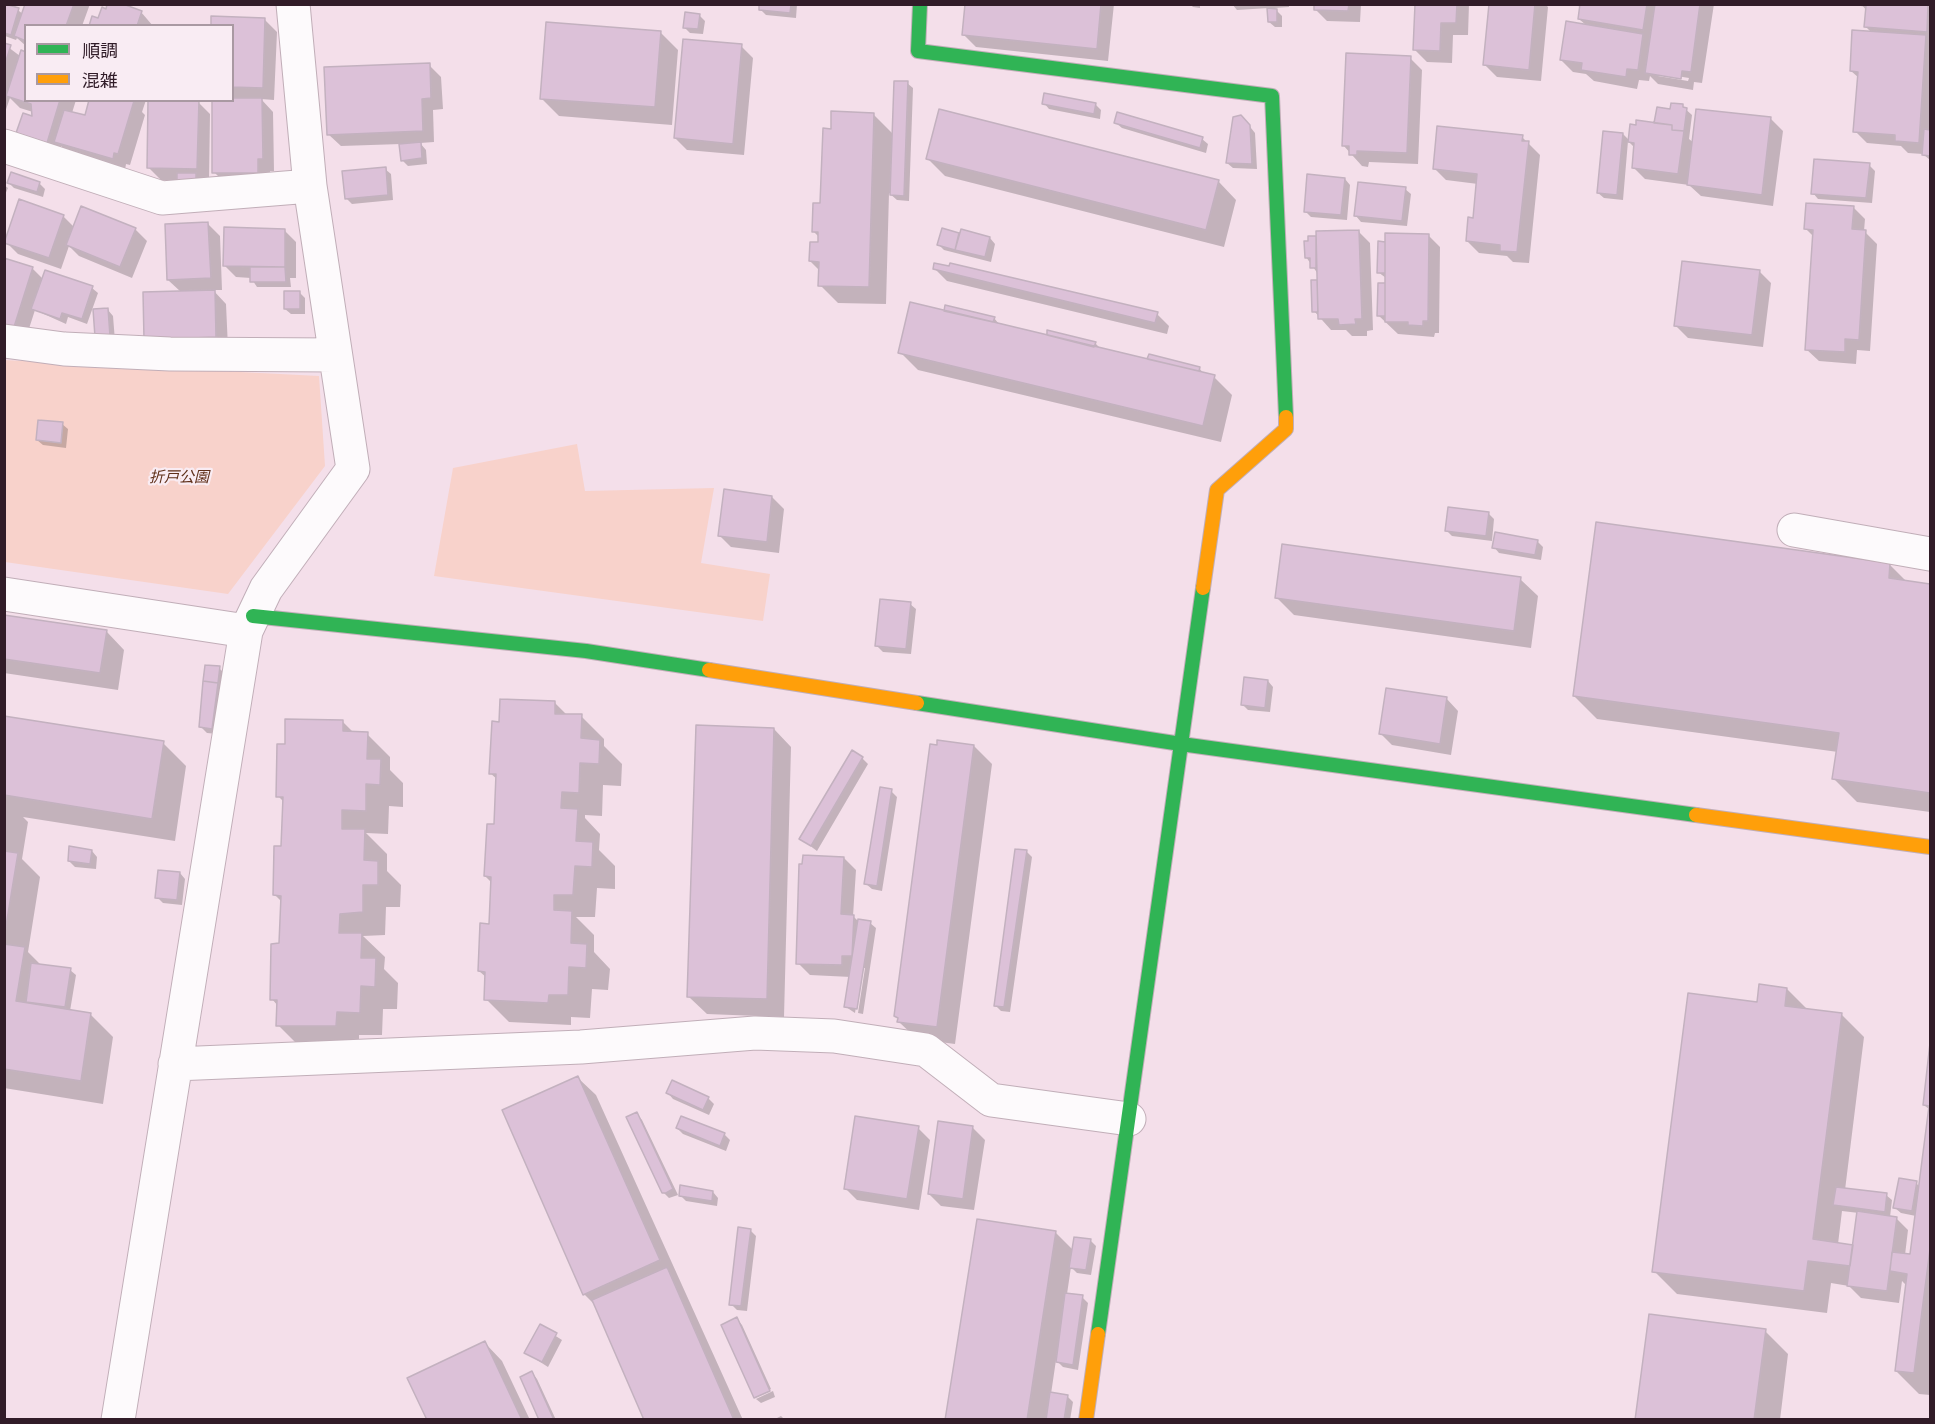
<!DOCTYPE html>
<html>
<head>
<meta charset="utf-8">
<style>
  body { margin:0 }
  #map { position:relative; width:1935px; height:1424px; overflow:hidden; background:#f4dfea; font-family:"Noto Serif","Noto Sans JP",serif }
  canvas { display:block }
  .frame { position:absolute; inset:0; border:6px solid #311c28; pointer-events:none }
  .legend { position:absolute; left:24px; top:24px; width:210px; height:78px; box-sizing:border-box; background:#f9ecf3; border:2px solid #a999a2; margin:0; padding:8px 10px; list-style:none; font-size:18px; color:#311c28 }
  .legend li { display:flex; align-items:center; gap:12px; height:30px }
  .legend b { width:30px; border:2px solid #a999a2 }
</style>
</head>
<body>
<div id="map">
<canvas width="1935" height="1424"></canvas>
<div class="frame"></div>
<ul class="legend">
<li><b style="height:8px;background:#30b455"></b>順調</li>
<li><b style="height:8px;background:#ff9f0a"></b>混雑</li>
</ul>
</div>
<script>
const c = document.querySelector('canvas').getContext('2d');
c.lineJoin = 'round';
function fill(path, color) { c.fillStyle = color; c.fill(path, 'evenodd'); }
const shape = rows => new Path2D(rows.map(r => 'M' + r).join(''));
function trace(path, color, width, dash) { c.strokeStyle = color; c.lineWidth = width; c.lineCap = dash ? 'butt' : 'round'; c.setLineDash(dash || []); c.stroke(path); }
function write(font, color, halo, rows, align = 'center') {
  c.font = font + ' "Noto Serif","Noto Sans JP",serif'; c.lineWidth = 4.5; c.setLineDash([]); c.textBaseline = 'middle'; c.strokeStyle = halo; c.fillStyle = color; for (const [text, x, y, turn = 0] of rows) {
    c.save(); c.translate(x, y); c.rotate((+turn || 0) * Math.PI / 180); c.textAlign = isNaN(turn) ? turn : align; if (halo) c.strokeText(text, 0, 0); c.fillText(text, 0, 0); c.restore();
  }
}
fill(shape([
  [4,360,319,376,325,466,228,594,5,562],
  [577,444,585,491,714,488,701,563,770,574,763,621,434,576,453,468]
]), '#f8d2cb');
fill(shape([
  [4,4,16,4,15,8,23,14,27,4,90,4,82,26,26,26,26,46,17,38,16,40,5,36,4,39],
  [761,4,797,4,796,18,766,15,760,9],
  [967,4,1114,4,1108,61,976,47,964,35],
  [1190,4,1200,4,1200,8,1193,7],
  [1232,4,1289,4,1289,7,1274,8,1282,16,1282,27,1275,27,1269,22,1269,8,1237,10],
  [1315,4,1361,4,1360,22,1327,21,1315,9],
  [1416,4,1469,4,1468,35,1453,35,1452,63,1427,62,1415,50],
  [1490,4,1545,4,1548,7,1541,81,1497,77,1485,65],
  [1572,4,1714,4,1702,83,1694,82,1693,90,1658,84,1650,76,1649,81,1639,80,1637,89,1594,81,1586,74,1573,72,1561,60,1587,26,1579,19,1581,7],
  [1658,73,1689,78,1688,81,1658,76],
  [1861,4,1930,4,1930,160,1923,154,1908,153,1901,146,1867,143,1855,131,1859,78,1851,71,1872,33,1866,27,1867,11],
  [141,12,153,26,91,26,99,20],
  [699,15,705,21,703,34,690,33,684,27],
  [265,20,277,32,274,100,261,99,273,112,274,171,270,171,270,184,226,184,214,172,213,101,197,101,210,114,209,181,161,180,149,168,159,100,232,100,232,26],
  [660,32,678,50,672,125,559,116,541,98],
  [4,44,20,56,26,100,76,100,72,113,86,117,91,100,146,100,142,112,145,115,130,165,126,164,125,170,68,153,61,146,59,154,30,145,33,112,20,108,10,98,4,115],
  [741,46,753,58,744,155,687,150,675,138],
  [1410,58,1422,70,1418,164,1369,162,1368,167,1362,166,1343,145],
  [429,65,441,77,443,109,433,110,434,142,420,143,426,150,427,164,408,166,402,160,401,144,341,146,328,134],
  [907,83,913,88,909,201,897,200,889,193,886,304,838,303,820,285,820,271,810,261,820,244,820,238,813,231,822,205,833,130,873,114,893,134],
  [1044,103,1096,105,1101,110,1100,119,1049,109],
  [1682,106,1692,115,1689,139,1694,143,1771,119,1783,131,1773,206,1701,196,1689,185,1645,179,1633,167,1635,148,1628,141,1623,200,1604,198,1598,193,1623,134,1630,141,1656,125,1672,110],
  [940,111,1219,182,1236,200,1224,247,945,176,927,158],
  [1116,123,1202,139,1208,144,1206,153,1122,128],
  [1247,123,1255,133,1257,169,1233,168,1227,163],
  [1522,137,1540,155,1529,263,1513,262,1507,256,1479,253,1467,241,1474,219,1478,184,1446,180,1434,168],
  [1869,165,1875,171,1872,203,1818,199,1813,193],
  [385,169,391,174,393,200,352,204,346,198],
  [1345,179,1350,185,1347,220,1311,217,1305,211],
  [9,183,39,183,45,189,43,197,14,188],
  [4,185,8,188,4,197],
  [1405,189,1411,194,1407,226,1361,222,1356,216],
  [1853,207,1865,219,1864,231,1877,244,1870,351,1857,350,1856,364,1819,361,1806,349,1814,237,1806,229],
  [63,216,74,227,135,229,147,241,132,278,79,256,69,246,61,269,18,254,6,242],
  [208,224,220,236,222,290,213,290,226,304,228,348,158,351,181,292,168,280],
  [284,230,296,242,296,278,290,278,291,287,257,287,251,278,236,277,224,265],
  [943,230,990,238,995,244,991,262,944,250,939,245],
  [1358,231,1370,243,1373,330,1367,331,1367,336,1352,336,1346,330,1331,330,1314,311,1318,274,1306,257,1315,237,1317,240],
  [1428,235,1440,247,1439,333,1435,333,1434,337,1398,334,1378,315,1386,286,1386,278,1378,272,1385,243],
  [4,259,32,268,43,279,92,288,98,293,87,324,68,317,66,324,35,310,26,338,4,331],
  [950,268,1157,314,1169,326,1167,334,947,281,935,269],
  [1759,271,1771,283,1763,347,1688,338,1676,326],
  [299,292,305,298,305,314,291,314,285,309],
  [108,310,113,316,115,341,102,342],
  [945,312,994,318,999,324,1048,337,1095,343,1101,349,1148,361,1199,368,1205,375,1214,377,1232,395,1221,442,918,370,900,352],
  [62,424,68,429,66,448,43,445,37,440],
  [772,497,784,509,779,553,731,547,719,535],
  [1449,509,1489,514,1494,519,1492,541,1452,536,1446,530],
  [1537,541,1543,547,1541,560,1499,553,1494,547],
  [1890,565,1907,582,1930,585,1930,812,1857,802,1834,779,1838,752,1597,719,1574,696],
  [1520,579,1538,596,1531,648,1294,615,1276,597],
  [910,604,916,609,911,654,883,652,877,646],
  [4,616,107,632,124,650,118,690,4,673],
  [219,668,225,674,218,734,207,733,201,727],
  [1268,681,1273,687,1270,712,1248,710,1242,704],
  [1446,698,1458,711,1451,755,1392,745,1380,733],
  [555,703,567,715,581,716,604,739,604,746,622,764,621,786,603,785,602,816,585,815,585,818,600,834,599,850,615,866,615,889,597,888,595,917,576,917,594,935,594,952,610,969,608,990,592,989,590,1018,571,1017,571,1025,509,1022,486,999,487,978,479,971,490,926,492,883,485,876,495,826,498,780,490,773,501,723],
  [4,717,163,743,186,766,175,841,23,817,28,822,22,859,40,877,28,952,42,966,70,970,76,975,70,1011,90,1014,113,1037,103,1104,4,1088],
  [343,722,354,733,367,734,390,757,390,770,403,783,403,807,389,806,388,834,366,833,387,854,387,871,401,885,400,907,386,907,385,935,363,936,385,957,384,969,398,983,397,1009,383,1009,382,1035,359,1035,359,1049,301,1048,278,1025,278,1006,272,999,280,945,282,902,275,895,283,847,284,802,278,796,286,745],
  [774,729,791,747,784,1017,707,1014,689,997],
  [974,746,992,764,955,1044,917,1039,899,1022],
  [862,758,868,764,817,851,801,839],
  [891,791,897,797,882,891,872,889,866,884],
  [92,851,97,857,96,869,75,867,69,861],
  [1026,851,1032,857,1010,1012,1001,1011,995,1005],
  [844,858,856,870,853,916,858,921,870,923,876,928,863,1014,858,1013,865,968,862,968,855,1013,846,1007,851,977,810,975,798,963],
  [180,873,185,879,182,905,163,903,157,897],
  [1787,989,1808,1010,1841,1014,1864,1037,1845,1190,1886,1195,1892,1200,1890,1217,1896,1218,1908,1230,1905,1255,1911,1256,1916,1216,1901,1213,1895,1208,1916,1183,1920,1187,1930,1110,1924,1105,1930,1056,1930,1395,1919,1394,1896,1371,1907,1286,1902,1281,1899,1303,1861,1298,1849,1286,1831,1283,1827,1313,1677,1294,1654,1271,1758,1003],
  [1842,1211,1859,1213,1854,1246,1838,1244],
  [578,1078,596,1095,743,1420,646,1420,596,1306,584,1294],
  [673,1082,708,1098,714,1104,709,1115,673,1099,668,1093],
  [637,1114,642,1120,678,1195,669,1198,663,1192],
  [682,1118,725,1135,730,1140,726,1151,683,1134,677,1128],
  [918,1128,930,1140,919,1210,857,1200,845,1188],
  [973,1128,985,1140,974,1210,941,1206,929,1194],
  [713,1192,718,1198,717,1206,686,1201,680,1195],
  [750,1230,756,1236,747,1311,737,1310,731,1304],
  [1056,1233,1074,1251,1090,1240,1096,1246,1091,1275,1077,1273,1071,1267,1067,1294,1082,1297,1088,1303,1078,1370,1063,1367,1056,1360,1051,1394,1067,1396,1073,1402,1070,1420,947,1420],
  [737,1319,742,1325,771,1389,755,1398],
  [540,1326,562,1340,548,1367,526,1353],
  [1765,1331,1788,1354,1780,1420,1637,1420],
  [485,1343,502,1361,530,1420,429,1420],
  [532,1373,537,1379,556,1420,540,1420],
  [773,1391,775,1397,761,1403,756,1399],
  [781,1416,785,1420,773,1420]
]), '#0003');
const building = shape([
  [5,4,19,8,11,35,4,33,5,4],
  [25,4,74,4,66,26,26,26,26,41,14,36,25,4],
  [107,4,123,4,142,11,137,26,89,26,92,16,98,18,102,7,106,9,107,4],
  [759,4,791,4,790,13,759,10,759,4],
  [965,4,1101,4,1097,49,962,35,965,4],
  [1314,4,1349,4,1348,11,1314,10,1314,4],
  [1415,4,1457,4,1456,23,1441,23,1440,51,1413,50,1415,4],
  [1489,4,1535,4,1529,70,1483,65,1489,4],
  [1580,4,1647,4,1643,30,1578,19,1580,4],
  [1655,4,1700,4,1691,72,1682,71,1681,79,1645,73,1655,4],
  [1928,4,1927,32,1864,27,1866,6,1859,5,1928,4],
  [1267,8,1277,9,1277,22,1268,22,1267,8],
  [685,12,700,14,698,29,683,28,685,12],
  [211,16,265,18,263,88,232,87,232,26,211,26,211,16],
  [1566,21,1643,34,1638,70,1627,69,1626,77,1581,70,1582,63,1560,60,1566,21],
  [546,22,661,31,655,107,540,99,546,22],
  [1852,30,1926,35,1919,143,1895,141,1895,135,1853,132,1858,72,1850,71,1852,30],
  [683,39,742,44,733,144,674,138,683,39],
  [4,43,11,45,4,67,4,43],
  [21,50,26,52,26,100,60,100,47,143,16,133,23,113,32,116,31,104,6,96,21,50],
  [1346,53,1411,56,1407,153,1357,151,1357,155,1349,155,1349,146,1342,146,1346,53],
  [430,63,431,98,422,99,423,131,327,135,324,67,430,63],
  [894,81,908,81,904,196,890,195,894,81],
  [1044,93,1096,103,1094,114,1042,104,1044,93],
  [232,98,262,98,263,159,258,159,258,173,212,173,212,100,232,100,232,98],
  [89,100,134,101,118,154,114,153,113,159,54,142,64,110,85,115,89,100],
  [148,100,199,100,197,169,147,168,148,100],
  [1671,103,1683,104,1683,107,1687,108,1684,131,1672,130,1672,125,1654,123,1657,107,1670,109,1671,103],
  [939,109,1219,180,1206,230,926,159,939,109],
  [1696,109,1771,117,1762,195,1687,185,1696,109],
  [831,111,874,113,869,287,818,286,819,262,809,261,810,242,818,242,818,232,812,232,813,203,820,203,823,128,831,129,831,111],
  [1117,112,1203,137,1200,148,1114,123,1117,112],
  [1241,115,1250,125,1252,164,1226,163,1233,117,1241,115],
  [1636,120,1672,125,1672,130,1684,131,1678,174,1632,168,1634,143,1628,142,1630,124,1636,125,1636,120],
  [1437,126,1523,135,1522,141,1529,141,1517,252,1500,251,1500,245,1466,241,1468,217,1473,218,1477,174,1433,169,1437,126],
  [1924,129,1930,130,1930,156,1922,155,1924,129],
  [1603,131,1623,133,1617,195,1597,193,1603,131],
  [421,142,422,158,401,161,399,144,421,142],
  [1814,159,1870,163,1866,198,1811,194,1814,159],
  [386,167,388,195,345,199,342,171,386,167],
  [11,172,40,182,37,192,7,183,11,172],
  [177,173,196,173,196,183,177,182,177,173],
  [1307,174,1345,178,1341,215,1304,212,1307,174],
  [1358,182,1406,187,1402,221,1354,216,1358,182],
  [19,199,64,215,49,258,4,243,19,199],
  [1806,203,1854,206,1852,229,1866,230,1859,340,1845,339,1845,352,1805,350,1813,230,1804,229,1806,203],
  [81,206,136,228,120,267,66,245,81,206],
  [208,222,211,278,167,280,165,224,208,222],
  [224,227,285,229,285,267,223,266,224,227],
  [942,228,959,233,955,250,937,245,942,228],
  [961,229,990,237,985,257,955,250,961,229],
  [1359,230,1362,319,1355,319,1356,324,1339,325,1338,319,1318,319,1316,231,1359,230],
  [1385,233,1429,234,1428,321,1423,321,1423,326,1408,325,1408,322,1385,322,1385,233],
  [1308,236,1316,236,1316,268,1310,268,1310,258,1305,258,1304,241,1308,241,1308,236],
  [1378,241,1385,242,1385,273,1377,273,1378,241],
  [4,258,33,267,14,327,4,324,4,258],
  [1682,261,1760,270,1752,335,1674,326,1682,261],
  [934,263,949,266,950,263,1158,312,1155,323,933,269,934,263],
  [250,267,285,267,286,282,250,282,250,267],
  [45,270,93,286,82,319,62,313,60,319,31,309,45,270],
  [1311,280,1317,280,1318,312,1312,312,1311,280],
  [1378,283,1385,283,1385,316,1377,316,1378,283],
  [215,290,216,337,144,340,143,292,215,290],
  [284,291,300,291,300,309,284,309,284,291],
  [910,302,1215,375,1203,426,898,353,910,302],
  [945,305,995,317,993,322,944,311,945,305],
  [108,308,110,336,95,337,93,309,108,308],
  [1047,330,1096,342,1094,347,1047,335,1047,330],
  [1149,354,1200,367,1199,371,1147,359,1149,354],
  [38,420,63,422,61,443,36,440,38,420],
  [724,489,772,496,767,542,718,536,724,489],
  [1448,507,1489,512,1486,536,1445,531,1448,507],
  [1596,522,1890,563,1889,578,1930,584,1930,793,1832,779,1839,733,1573,696,1596,522],
  [1495,532,1538,540,1535,555,1492,548,1495,532],
  [1282,544,1521,577,1514,631,1275,598,1282,544],
  [880,599,911,602,906,649,875,646,880,599],
  [4,615,107,630,100,673,4,659,4,615],
  [205,665,220,666,218,683,203,681,205,665],
  [1244,677,1268,680,1265,708,1241,705,1244,677],
  [203,681,218,683,212,729,199,727,203,681],
  [1386,688,1447,697,1440,744,1379,734,1386,688],
  [500,699,555,701,555,714,582,714,581,738,600,740,599,764,580,763,579,793,562,792,561,808,578,809,576,841,593,842,592,867,575,866,573,895,554,895,554,910,572,911,571,943,587,944,586,968,569,967,568,995,549,995,548,1003,484,1000,485,972,478,971,480,923,489,924,491,877,484,876,487,824,494,824,496,774,489,774,492,721,499,722,500,699],
  [4,716,164,741,152,819,4,795,4,716],
  [285,719,343,720,343,731,368,732,367,759,381,759,380,785,366,784,366,811,342,810,342,829,365,829,364,860,378,861,378,885,363,885,363,912,340,914,339,933,362,933,361,958,376,958,375,987,361,986,360,1013,337,1012,336,1026,276,1026,277,1000,270,1000,271,944,279,943,281,896,273,895,274,846,281,846,283,797,276,797,277,744,285,744,285,719],
  [696,725,774,728,767,999,687,997,696,725],
  [937,740,974,745,937,1027,897,1022,898,1018,894,1016,930,744,937,745,937,740],
  [852,750,863,757,811,846,799,839,852,750],
  [880,787,892,789,877,886,864,884,880,787],
  [69,846,92,850,90,864,68,861,69,846],
  [1015,849,1027,850,1004,1007,994,1006,1015,849],
  [4,851,18,853,4,938,4,851],
  [803,855,844,857,841,914,854,915,852,956,842,956,842,965,796,964,799,864,802,864,803,855],
  [158,870,180,872,177,900,155,898,158,870],
  [858,919,871,921,857,1009,844,1007,858,919],
  [4,944,25,947,16,1001,91,1013,81,1081,4,1069,4,944],
  [31,963,71,968,65,1007,26,1002,31,963],
  [1759,984,1787,988,1785,1006,1842,1013,1813,1239,1853,1245,1850,1266,1808,1261,1804,1291,1652,1272,1688,993,1757,1002,1759,984],
  [1930,1043,1930,1249,1914,1373,1895,1371,1907,1274,1890,1271,1892,1252,1910,1254,1929,1106,1923,1105,1930,1043],
  [578,1076,660,1260,583,1295,502,1110,578,1076],
  [672,1080,709,1097,703,1110,666,1093,672,1080],
  [637,1112,673,1189,666,1193,662,1193,626,1117,637,1112],
  [681,1116,725,1133,720,1146,676,1128,681,1116],
  [855,1116,919,1126,907,1199,844,1189,855,1116],
  [938,1121,973,1126,963,1199,928,1194,938,1121],
  [1899,1178,1917,1181,1912,1211,1893,1208,1899,1178],
  [680,1185,713,1191,712,1201,679,1196,680,1185],
  [1836,1187,1887,1193,1885,1212,1833,1205,1836,1187],
  [1857,1211,1897,1217,1887,1291,1847,1286,1857,1211],
  [977,1219,1056,1231,1027,1420,945,1420,977,1219],
  [738,1227,751,1229,741,1306,729,1305,738,1227],
  [1074,1237,1091,1239,1086,1270,1069,1268,1074,1237],
  [667,1267,734,1420,644,1420,592,1300,667,1267],
  [1065,1293,1083,1295,1073,1365,1056,1362,1065,1293],
  [1649,1314,1766,1329,1754,1420,1635,1420,1649,1314],
  [737,1317,770,1391,754,1398,721,1325,737,1317],
  [540,1324,557,1333,542,1362,524,1353,540,1324],
  [485,1341,522,1420,427,1420,407,1378,485,1341],
  [532,1371,554,1420,539,1420,520,1377,532,1371],
  [1050,1392,1068,1395,1064,1420,1046,1420,1050,1392]
]);
fill(building, '#dcc1d8');
trace(building, '#c3b1bf', 1.5);
const street = shape([
  [4,146,162,198,310,186],
  [4,341,64,349,170,354,335,355],
  [1794,530,1930,554],
  [4,594,246,631],
  [175,1064,581,1047,755,1033,834,1036,926,1050,991,1100,1129,1119],
  [118,1420,246,631,266,589,353,469,310,186,293,4]
]);
const fast = shape([
  [920,4,918,51,1272,96,1286,417],
  [253,616,586,651,709,670],
  [917,703,1181,744,1696,815],
  [1098,1334,1203,588]
]);
const slow = shape([
  [1203,588,1217,490,1286,429,1286,417],
  [709,670,917,703],
  [1696,815,1930,847],
  [1086,1420,1098,1334]
]);
trace(street, '#c1aeb8', 35);
trace(fast, '#c1aeb8', 16);
trace(slow, '#c1aeb8', 16);
trace(street, '#fdfafc', 33);
trace(fast, '#30b455', 14);
trace(slow, '#ff9f0a', 14);
write('italic 15px', '#5f2f19', '#f9ecf3', [
  ["折戸公園",179,478]
]);
</script>
</body>
</html>
